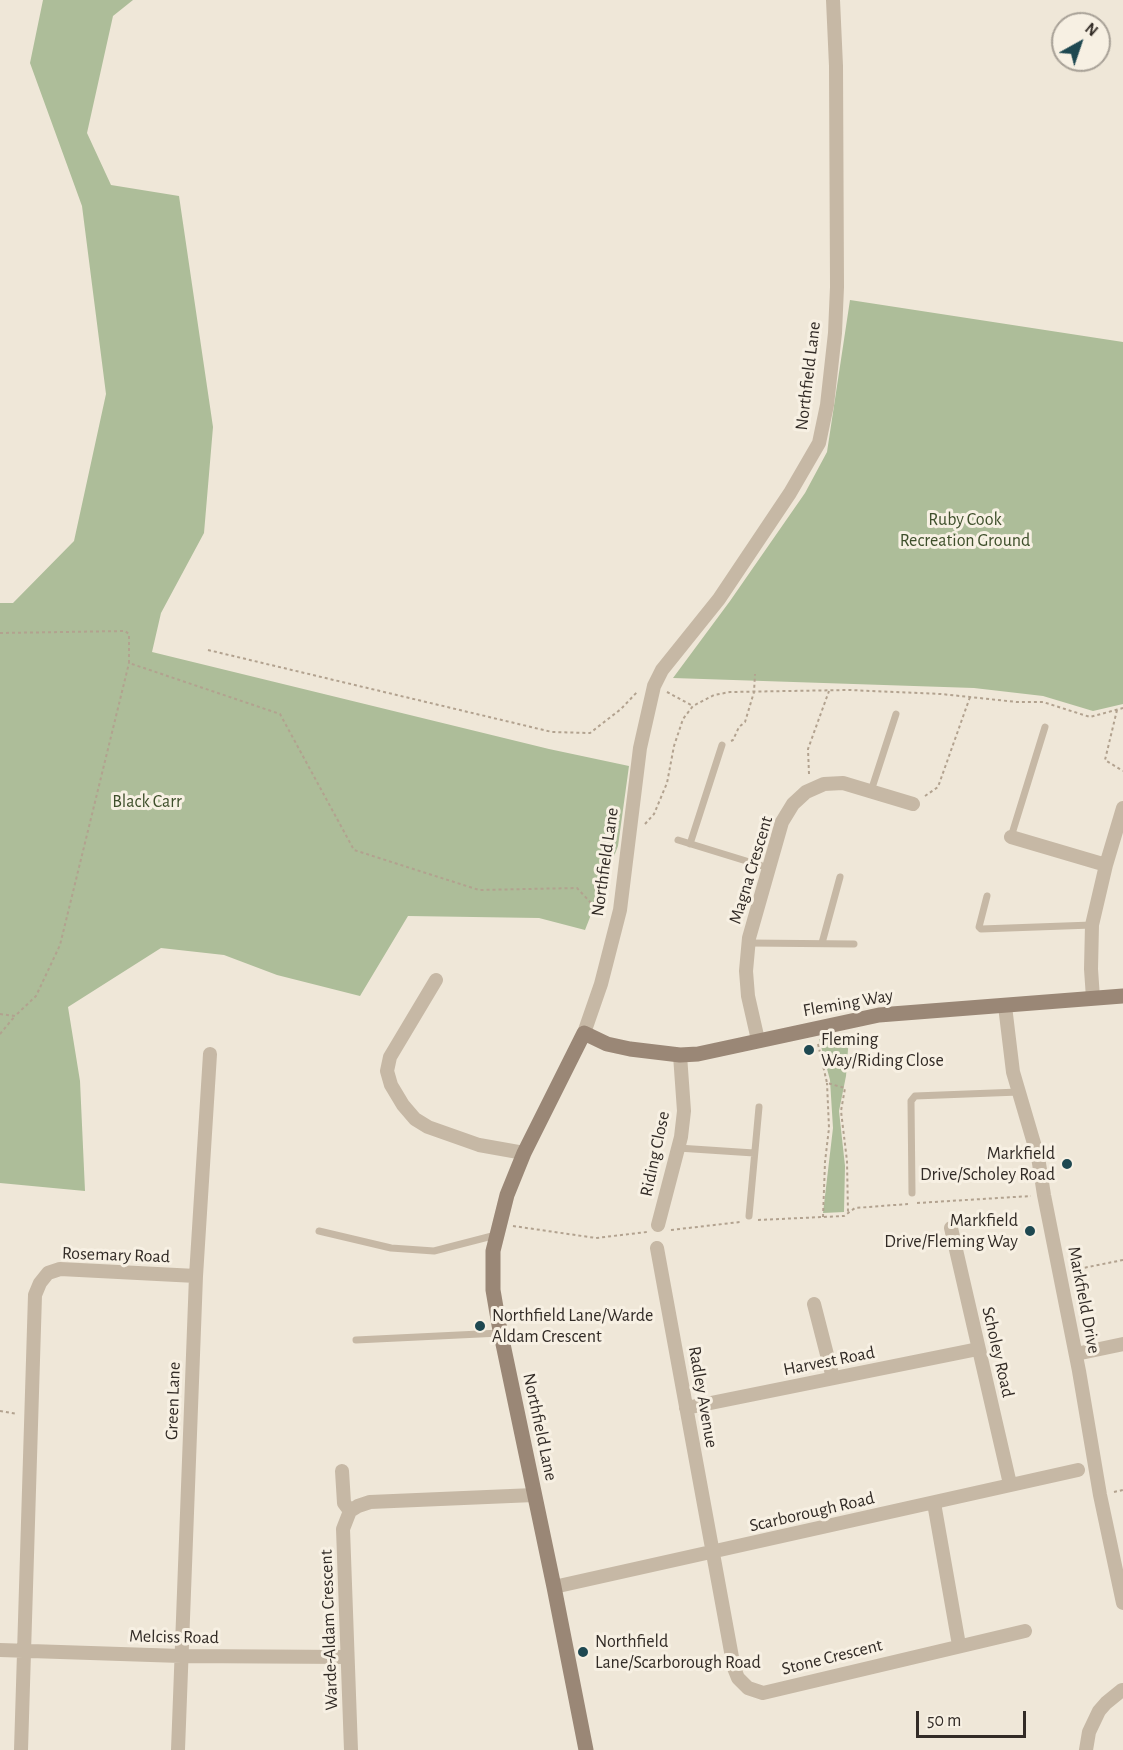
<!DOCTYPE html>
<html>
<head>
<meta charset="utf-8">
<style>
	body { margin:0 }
	#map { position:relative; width:1123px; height:1750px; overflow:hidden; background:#efe7d8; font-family:"Alegreya Sans",sans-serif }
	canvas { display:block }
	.north { position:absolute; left:1051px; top:12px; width:60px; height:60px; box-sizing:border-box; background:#f7f0e3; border:2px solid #a8a197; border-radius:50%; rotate:40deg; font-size:16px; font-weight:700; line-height:24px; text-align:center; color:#322b26 }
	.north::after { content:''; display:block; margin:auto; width:21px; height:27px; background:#1e4851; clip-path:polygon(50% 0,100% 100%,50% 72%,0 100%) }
	.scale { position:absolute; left:916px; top:1711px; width:110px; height:27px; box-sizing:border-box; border:3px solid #322b26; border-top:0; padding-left:8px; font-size:18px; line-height:21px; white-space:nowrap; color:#322b26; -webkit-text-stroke:4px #f7f0e3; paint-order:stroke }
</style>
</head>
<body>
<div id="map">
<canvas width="1123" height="1750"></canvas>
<div class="north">N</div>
<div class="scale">50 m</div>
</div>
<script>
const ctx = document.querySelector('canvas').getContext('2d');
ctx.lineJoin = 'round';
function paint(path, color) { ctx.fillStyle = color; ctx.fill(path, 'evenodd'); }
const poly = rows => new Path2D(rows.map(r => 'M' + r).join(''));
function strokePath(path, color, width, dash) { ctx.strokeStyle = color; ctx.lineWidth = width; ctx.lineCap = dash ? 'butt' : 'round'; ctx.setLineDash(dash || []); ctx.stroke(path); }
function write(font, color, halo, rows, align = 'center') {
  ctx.font = font + ' "Alegreya Sans",sans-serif'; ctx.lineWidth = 6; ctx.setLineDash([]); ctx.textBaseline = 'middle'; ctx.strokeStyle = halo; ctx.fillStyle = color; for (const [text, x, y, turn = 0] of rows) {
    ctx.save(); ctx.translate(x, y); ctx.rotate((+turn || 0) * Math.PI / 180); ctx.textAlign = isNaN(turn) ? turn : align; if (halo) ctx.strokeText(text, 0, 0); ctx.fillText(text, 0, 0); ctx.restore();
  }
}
paint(poly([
	[43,0,133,0,113,16,87,133,111,185,179,196,213,427,204,533,161,613,152,652,549,749,629,766,618,846,585,930,539,918,408,916,360,996,277,975,224,955,161,948,68,1007,80,1081,85,1191,0,1183,0,603,13,603,74,541,106,394,82,206,30,63],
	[850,300,1123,342,1123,704,1093,711,1043,696,974,688,673,678,730,601,805,493,827,452],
	[849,1036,846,1076,839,1111,845,1166,844,1212,823,1213,833,1128,830,1080,819,1039]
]), '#adbd99');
strokePath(poly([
	[0,633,125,631,129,634,129,663,280,714,354,850,479,890,577,888,592,904,605,907],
	[208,650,552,732,590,733,621,709,638,691],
	[667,692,693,706],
	[1117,710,1105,760,1123,771],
	[731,741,733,740,739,727,745,722,754,692,755,674],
	[809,774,808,749,829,691],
	[925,796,938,787,970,697],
	[645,824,654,814,667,783,674,746,683,719,693,706,714,695,730,692,849,690,941,694,1017,702,1043,702,1090,717,1123,708],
	[0,1014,15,1016,36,996,60,945,129,663],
	[0,1034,15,1016],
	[818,1044,827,1083,845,1088,841,1111,847,1161,848,1212],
	[917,1203,1031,1196],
	[823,1217,825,1162,829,1128,827,1083],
	[758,1220,844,1216,855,1208,908,1204],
	[513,1226,596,1238,647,1232],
	[671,1230,740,1222],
	[1073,1270,1123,1260],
	[0,1411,17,1414],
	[1114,1492,1123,1490]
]), '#b2a28f', 2, [3, 3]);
strokePath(poly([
	[871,791,896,714],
	[1011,837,1045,727],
	[678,840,769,868],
	[690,844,722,745],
	[987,896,979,927,981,929,1092,925],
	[749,943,854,944],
	[822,943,840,877],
	[678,1148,754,1153],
	[912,1193,911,1101,915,1096,1019,1092],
	[749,1216,759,1107],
	[319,1231,391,1248,434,1251,496,1235],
	[356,1340,500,1333]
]), '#c6b8a5', 7);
strokePath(poly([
	[1011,837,1106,865],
	[436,980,390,1057,387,1071,391,1085,403,1105,415,1119,428,1127,479,1145,524,1153],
	[1093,998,1091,969,1092,925,1106,865,1123,808],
	[1005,1006,1013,1072,1038,1157,1044,1195,1079,1371,1100,1495,1123,1603],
	[584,1033,601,984,620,910,640,748,654,686,662,670,719,599,790,493,819,443,827,405,835,333,837,287,836,66,833,0],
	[758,1040,748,996,746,971,749,938,782,822,793,804,806,792,824,784,843,783,913,804],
	[658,1225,681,1137,684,1111,680,1055],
	[951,1228,1010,1484],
	[657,1248,734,1668,738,1678,748,1688,763,1693,1025,1631],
	[814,1304,833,1378],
	[1076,1354,1123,1344],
	[686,1408,978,1349],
	[342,1471,344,1503,350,1511],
	[934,1503,959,1645],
	[554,1587,1078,1470],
	[0,1650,181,1656,347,1657],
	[21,1750,35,1295,40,1283,48,1273,60,1269,196,1276],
	[178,1750,196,1276,210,1054],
	[351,1750,343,1529,350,1511,358,1506,370,1502,534,1495],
	[1086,1750,1089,1732,1099,1711,1106,1703,1122,1690]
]), '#c6b8a5', 14);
strokePath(poly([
	[586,1750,554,1587,499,1325,493,1290,493,1251,507,1195,524,1153,584,1033,607,1044,630,1049,680,1055,698,1054,879,1015,1123,996]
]), '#9a8776', 15);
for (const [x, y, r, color] of [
	[809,1050,6,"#1e4851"],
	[1067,1164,6,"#1e4851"],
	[1030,1231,6,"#1e4851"],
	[480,1326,6,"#1e4851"],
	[583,1652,6,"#1e4851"]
]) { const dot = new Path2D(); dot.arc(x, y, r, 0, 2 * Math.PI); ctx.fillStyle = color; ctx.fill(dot); strokePath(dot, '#f7f0e3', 2); }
write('18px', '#322b26', '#f7f0e3', [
	["Northfield Lane",808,376,-83],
	["Northfield Lane",605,862,-82],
	["Magna Crescent",751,870,-73],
	["Fleming Way",848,1003,-10],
	["Riding Close",655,1154,-78],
	["Rosemary Road",116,1255,2],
	["Markfield Drive",1084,1300,79],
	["Scholey Road",998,1352,77],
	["Harvest Road",829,1361,-11],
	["Radley Avenue",703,1397,80],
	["Green Lane",173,1401,-88],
	["Northfield Lane",540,1427,78],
	["Scarborough Road",812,1512,-13],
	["Warde-Aldam Crescent",329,1630,-92],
	["Melciss Road",174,1637,1],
	["Stone Crescent",832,1657,-14]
]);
write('18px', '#3e4f2b', '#f7f0e3', [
	["Ruby Cook",965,520],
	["Recreation Ground",965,541],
	["Black Carr",147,802]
]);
write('18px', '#322b26', '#f7f0e3', [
	["Fleming",821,1040],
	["Way/Riding Close",821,1061],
	["Markfield",1055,1154,"right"],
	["Drive/Scholey Road",1055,1175,"right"],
	["Markfield",1018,1221,"right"],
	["Drive/Fleming Way",1018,1242,"right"],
	["Northfield Lane/Warde",492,1316],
	["Aldam Crescent",492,1337],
	["Northfield",595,1642],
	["Lane/Scarborough Road",595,1663]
], 'left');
</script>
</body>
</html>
